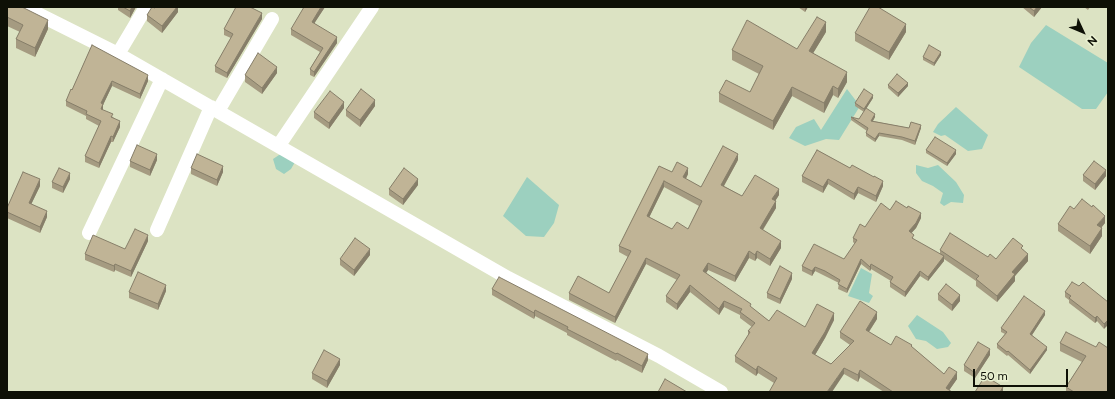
<!DOCTYPE html>
<html>
<head>
<meta charset="utf-8">
<style>
	body { margin:0 }
	#map { position:relative; width:1115px; height:399px; overflow:hidden; background:#dce3c3; font-family:Figtree,sans-serif }
	canvas { display:block }
	.frame { position:absolute; inset:0; border:8px solid #0e1006; pointer-events:none }
	.north { position:absolute; left:1063px; top:12px; width:40px; height:40px; -webkit-text-stroke:3px #e9f0d0; paint-order:stroke; rotate:134deg; font-size:11px; font-weight:700; line-height:16px; text-align:center; color:#0e1006 }
	.north::after { content:''; display:block; margin:auto; width:14px; height:18px; background:#0e1006; clip-path:polygon(50% 0,100% 100%,50% 72%,0 100%) }
	.scale { position:absolute; left:973px; top:369px; width:95px; height:18px; box-sizing:border-box; border:2px solid #0e1006; border-top:0; padding-left:5px; font-size:12px; line-height:14px; white-space:nowrap; color:#0e1006; -webkit-text-stroke:3px #e9f0d0; paint-order:stroke }
</style>
</head>
<body>
<div id="map">
<canvas width="1115" height="399"></canvas>
<div class="frame"></div>
<div class="north">N</div>
<div class="scale">50 m</div>
</div>
<script>
const ctx = document.querySelector('canvas').getContext('2d');
ctx.lineJoin = 'round';
function paint(path, color) { ctx.fillStyle = color; ctx.fill(path, 'evenodd'); }
const poly = rows => new Path2D(rows.map(r => 'M' + r).join(''));
function strokePath(path, color, width, dash) { ctx.strokeStyle = color; ctx.lineWidth = width; ctx.lineCap = dash ? 'butt' : 'round'; ctx.setLineDash(dash || []); ctx.stroke(path); }
paint(poly([
	[1046,25,1108,63,1108,92,1096,109,1082,109,1019,67,1031,43],
	[847,89,860,106,839,140,826,139,805,146,789,138,796,127,814,119,821,130],
	[956,107,988,135,982,149,968,151,945,135,941,136,933,132,938,124],
	[282,153,295,162,291,169,284,174,276,169,273,159],
	[916,165,928,168,938,165,956,182,964,195,963,203,951,202,944,206,940,203,943,193,933,186,922,181,916,173],
	[527,177,559,205,554,223,544,237,526,236,503,216],
	[861,268,872,274,869,293,873,296,869,303,848,296],
	[917,315,943,332,951,343,948,347,937,349,926,341,916,339,908,326]
]), '#9cd0bf');
strokePath(poly([
	[24,7,118,54],
	[146,7,118,54,508,278,659,356,721,392],
	[218,111,272,19],
	[279,145,372,7],
	[157,230,211,107],
	[89,233,162,79]
]), '#fff', 14);
paint(poly([
	[118,7,136,7,130,18,118,10],
	[178,7,178,12,162,33,147,21,147,15,155,8],
	[325,7,314,23,337,43,314,77,310,75,310,69,320,52,291,35,291,29],
	[798,7,808,7,805,12],
	[1022,7,1042,7,1034,17],
	[1084,7,1090,7,1088,10],
	[7,8,48,29,35,57,16,48,16,39,20,32,7,26],
	[262,19,227,78,215,72,215,66,231,38,224,35,224,29],
	[826,32,813,53,847,82,838,98,833,95,824,113,792,96,773,130,719,102,719,93,750,92,759,74,732,60,732,50,797,49],
	[906,32,889,60,855,41,855,33],
	[92,45,148,81,140,99,112,86,103,105,103,110,113,117,120,127,113,142,111,142,99,168,85,162,85,156,99,126,86,119,86,116,66,106,66,101,72,90],
	[941,55,934,66,923,60,923,57],
	[277,73,262,94,245,82,245,75],
	[888,85,908,86,898,97,888,88],
	[873,98,866,109,875,117,873,121,909,128,921,128,915,145,902,140,879,136,875,142,866,136,866,133,867,131,851,120,851,117,859,119,864,112,855,106,855,103],
	[375,106,360,127,346,116,346,110],
	[344,108,329,129,314,118,314,112],
	[817,150,883,186,876,202,858,193,854,200,828,184,823,193,802,182,802,176],
	[926,150,956,154,947,166,926,153],
	[157,160,150,176,130,167,130,161],
	[738,160,724,186,742,196,779,195,775,201,776,208,763,230,781,248,770,266,757,258,755,261,749,258,735,282,708,270,706,273,769,321,805,327,834,320,825,338,815,355,831,364,850,345,840,338,840,332,877,319,869,332,891,345,912,347,944,374,957,379,949,390,952,392,884,392,860,377,858,382,844,374,774,383,758,373,756,376,735,362,735,356,748,336,748,331,752,327,740,318,740,315,724,307,719,315,690,292,677,310,666,302,666,296,677,280,646,264,615,323,569,300,569,293,609,293,628,257,619,252,619,246,659,166,672,172,688,174,686,179,701,187],
	[664,187,699,206,688,229,672,229,649,217],
	[191,168,223,172,217,186,191,174],
	[1083,175,1106,176,1095,190,1083,181],
	[70,179,63,193,52,188,52,182],
	[418,185,403,205,389,195,389,189],
	[40,186,31,204,47,217,40,233,7,218,7,208],
	[1074,209,1105,223,1102,227,1102,236,1090,254,1058,231,1058,224],
	[890,210,921,218,916,228,911,233,914,240,940,254,940,250,988,257,996,259,1023,249,1028,261,1015,276,1015,281,997,302,976,286,976,281,944,259,944,261,928,281,920,276,905,297,890,287,890,282,891,281,871,269,870,271,861,264,847,293,838,289,839,283,815,271,812,276,802,271,802,266,844,259,855,244,853,242,853,238,865,227],
	[148,241,131,277,115,270,114,272,85,260,85,254,125,249],
	[370,255,354,276,340,265,340,259],
	[792,279,780,304,767,298,767,293],
	[1079,286,1108,302,1104,329,1097,321,1095,323,1069,303,1069,300,1065,297,1065,292],
	[492,289,648,360,642,373,617,360,616,361,567,335,567,333,535,316,534,319,492,295],
	[166,291,158,310,129,298,129,292],
	[938,294,960,301,952,311,938,300],
	[1045,315,1032,335,1047,350,1030,374,1008,355,1007,356,997,348,997,344,1005,334,1001,332,1001,328],
	[1060,343,1096,347,1108,392,1066,392,1066,387,1082,362,1060,351],
	[990,355,975,378,964,371,964,365],
	[340,365,327,388,312,379,312,373]
]), '#a59b81');
paint(poly([
	[132,7,136,7,130,18,130,11],
	[177,7,178,7,178,12,162,33,162,26],
	[321,7,325,7,312,27,312,22],
	[806,7,808,7,805,12,805,9],
	[1037,7,1042,7,1034,17,1034,11],
	[262,13,262,19,227,78,227,73],
	[48,20,48,29,35,57,35,48],
	[826,22,826,32,809,60,809,51],
	[906,24,906,32,889,60,889,52],
	[337,37,337,43,314,77,314,72],
	[941,52,941,55,934,66,934,63],
	[277,67,277,73,262,94,262,88],
	[847,72,847,82,838,98,838,89],
	[148,75,148,81,140,99,140,94],
	[112,81,112,86,103,105,103,110,101,114,101,103],
	[908,83,908,86,898,97,898,93],
	[833,86,833,95,824,113,824,103],
	[792,87,792,96,773,130,773,121],
	[873,95,873,98,864,112,864,109],
	[375,100,375,106,360,127,360,120],
	[344,102,344,108,329,129,329,123],
	[875,114,875,117,871,124,871,121],
	[120,121,120,127,113,142,113,137],
	[921,125,921,128,915,145,915,141],
	[879,133,879,136,875,142,875,139],
	[111,136,111,142,99,168,99,163],
	[956,150,956,154,947,166,947,163],
	[157,154,157,160,150,176,150,170],
	[738,154,738,160,721,191,721,185],
	[223,166,223,172,217,186,217,180],
	[688,168,688,174,683,184,683,177],
	[1106,170,1106,176,1095,190,1095,184],
	[70,173,70,179,63,193,63,187],
	[40,179,40,186,29,209,29,203],
	[418,179,418,185,403,205,403,199],
	[828,179,828,184,823,193,823,187],
	[664,181,664,187,647,222,647,216],
	[883,181,883,186,876,202,876,196],
	[858,187,858,193,854,200,854,194],
	[779,189,779,195,772,206,772,199],
	[776,201,776,208,760,234,760,228],
	[47,211,47,217,40,233,40,227],
	[921,213,921,218,916,228,909,236,909,231],
	[1105,216,1105,223,1097,232,1097,225],
	[1102,228,1102,236,1090,254,1090,246],
	[148,235,148,241,131,277,131,271],
	[781,241,781,248,770,266,770,259],
	[370,249,370,255,354,276,354,270],
	[749,251,749,258,735,282,735,276],
	[757,251,757,258,755,261,755,255],
	[1028,254,1028,261,1015,276,1015,281,997,302,997,296,1012,272],
	[944,256,944,261,928,281,928,277],
	[646,258,646,264,615,323,615,317],
	[861,259,861,264,847,293,847,289],
	[708,263,708,270,703,278,703,271],
	[115,264,115,270,114,272,114,266],
	[871,264,871,269,870,271,870,267],
	[815,267,815,271,812,276,812,271],
	[920,271,920,276,905,297,905,292],
	[792,273,792,279,780,304,780,299],
	[166,285,166,291,158,310,158,304],
	[690,285,690,292,677,310,677,304],
	[960,295,960,301,952,311,952,305],
	[724,301,724,307,719,315,719,309],
	[535,310,535,316,534,319,534,313],
	[1045,311,1045,315,1030,338,1030,334],
	[877,312,877,319,866,336,866,330],
	[834,313,834,320,825,338,812,360,812,353],
	[1097,316,1097,321,1095,323,1095,318],
	[1108,320,1108,325,1104,329,1104,324],
	[1047,347,1047,350,1030,374,1030,370],
	[990,349,990,355,975,378,975,373],
	[648,354,648,360,642,373,642,366],
	[340,359,340,365,327,388,327,381],
	[758,366,758,373,756,376,756,370],
	[844,368,844,374,832,392,827,392],
	[860,370,860,377,858,382,858,375],
	[957,372,957,379,948,392,946,388],
	[1003,387,1003,392,1000,392]
]), '#867e69');
const building = poly([
	[8,7,22,7,48,20,35,48,16,39,23,25,7,17,7,8,8,7],
	[123,7,132,7,130,11,123,7],
	[152,7,155,8,155,7,177,7,162,26,147,15,152,7],
	[236,7,250,7,262,13,227,73,215,66,233,34,224,29,236,7],
	[304,7,321,7,312,22,337,37,314,72,310,69,323,48,291,29,304,7],
	[870,7,878,7,906,24,889,52,855,33,870,7],
	[1029,7,1037,7,1034,11,1029,7],
	[817,17,826,22,809,51,847,72,838,89,833,86,824,103,792,87,773,121,719,93,726,80,750,92,763,66,732,50,747,20,797,49,817,17],
	[92,45,148,75,140,94,112,81,101,103,103,104,101,109,113,114,111,117,120,121,113,137,111,136,99,163,85,156,101,121,86,114,87,111,66,101,71,89,72,90,92,45],
	[929,45,941,52,934,63,923,57,929,45],
	[258,53,277,67,262,88,245,75,258,53],
	[897,74,908,83,898,93,888,85,897,74],
	[361,89,375,100,360,120,346,110,361,89],
	[864,89,873,95,864,109,855,103,864,89],
	[330,91,344,102,329,123,314,112,330,91],
	[866,108,875,114,871,121,909,128,911,122,921,125,915,141,902,137,879,133,875,139,866,133,868,128,851,117,859,119,866,108],
	[935,137,956,150,947,163,926,150,935,137],
	[137,145,157,154,150,170,130,161,137,145],
	[723,146,738,154,721,185,742,196,755,175,779,189,772,199,776,201,760,228,781,241,770,259,757,251,755,255,749,251,735,276,708,263,703,271,751,304,750,306,769,321,777,310,805,327,817,304,834,313,825,332,812,353,831,364,854,341,840,332,860,301,877,312,866,330,891,345,896,336,912,345,911,346,944,374,949,367,957,372,946,388,952,392,893,392,860,370,858,375,844,368,827,392,769,392,777,378,758,366,756,370,735,356,750,332,748,331,755,323,740,312,742,309,724,301,719,309,690,285,677,304,666,296,680,275,646,258,615,317,569,293,578,276,609,293,631,251,619,246,659,166,672,172,677,162,688,168,683,177,701,187,723,146],
	[664,181,702,201,688,229,677,222,672,229,647,216,664,181],
	[817,150,850,168,852,165,874,177,874,176,883,181,876,196,858,187,854,194,828,179,823,187,802,176,817,150],
	[197,154,223,166,217,180,191,168,197,154],
	[1094,161,1106,170,1095,184,1083,175,1094,161],
	[59,168,70,173,63,187,52,182,59,168],
	[404,168,418,179,403,199,389,189,404,168],
	[23,172,40,179,29,203,47,211,40,227,7,212,7,208,23,172],
	[1082,199,1092,207,1093,205,1105,216,1097,225,1102,228,1090,246,1058,224,1070,206,1074,209,1082,199],
	[896,201,907,208,908,206,921,213,916,223,909,231,914,235,912,238,944,256,928,277,920,271,905,292,890,282,893,277,871,264,870,267,861,259,847,289,838,284,840,280,825,271,815,267,812,271,802,266,814,244,844,259,857,240,853,238,860,224,865,227,881,203,890,210,896,201],
	[135,229,148,235,131,271,115,264,114,266,85,254,93,235,125,249,135,229],
	[950,233,988,257,990,254,996,259,1013,238,1023,246,1021,248,1028,254,1012,272,1015,274,997,296,976,279,979,276,940,250,950,233],
	[355,238,370,249,354,270,340,259,355,238],
	[780,266,792,273,780,299,767,293,780,266],
	[138,272,166,285,158,304,129,292,138,272],
	[499,277,648,354,642,366,617,353,616,354,567,329,568,327,535,310,534,313,492,289,499,277],
	[1072,282,1079,286,1083,282,1108,302,1108,320,1104,324,1097,316,1095,318,1069,298,1071,296,1065,292,1072,282],
	[946,284,960,295,952,305,938,294,946,284],
	[1024,296,1045,311,1030,334,1047,347,1030,370,1008,351,1007,352,997,344,1007,332,1001,328,1024,296],
	[1066,332,1096,347,1099,342,1108,348,1108,392,1074,392,1066,387,1086,356,1060,343,1066,332],
	[978,342,990,349,975,373,964,365,978,342],
	[324,350,340,359,327,381,312,373,324,350],
	[985,376,1003,387,1000,392,975,392,985,376],
	[665,379,687,392,658,392,665,379]
]);
paint(building, '#c0b496');
strokePath(building, '#867e69', 1);
</script>
</body>
</html>
